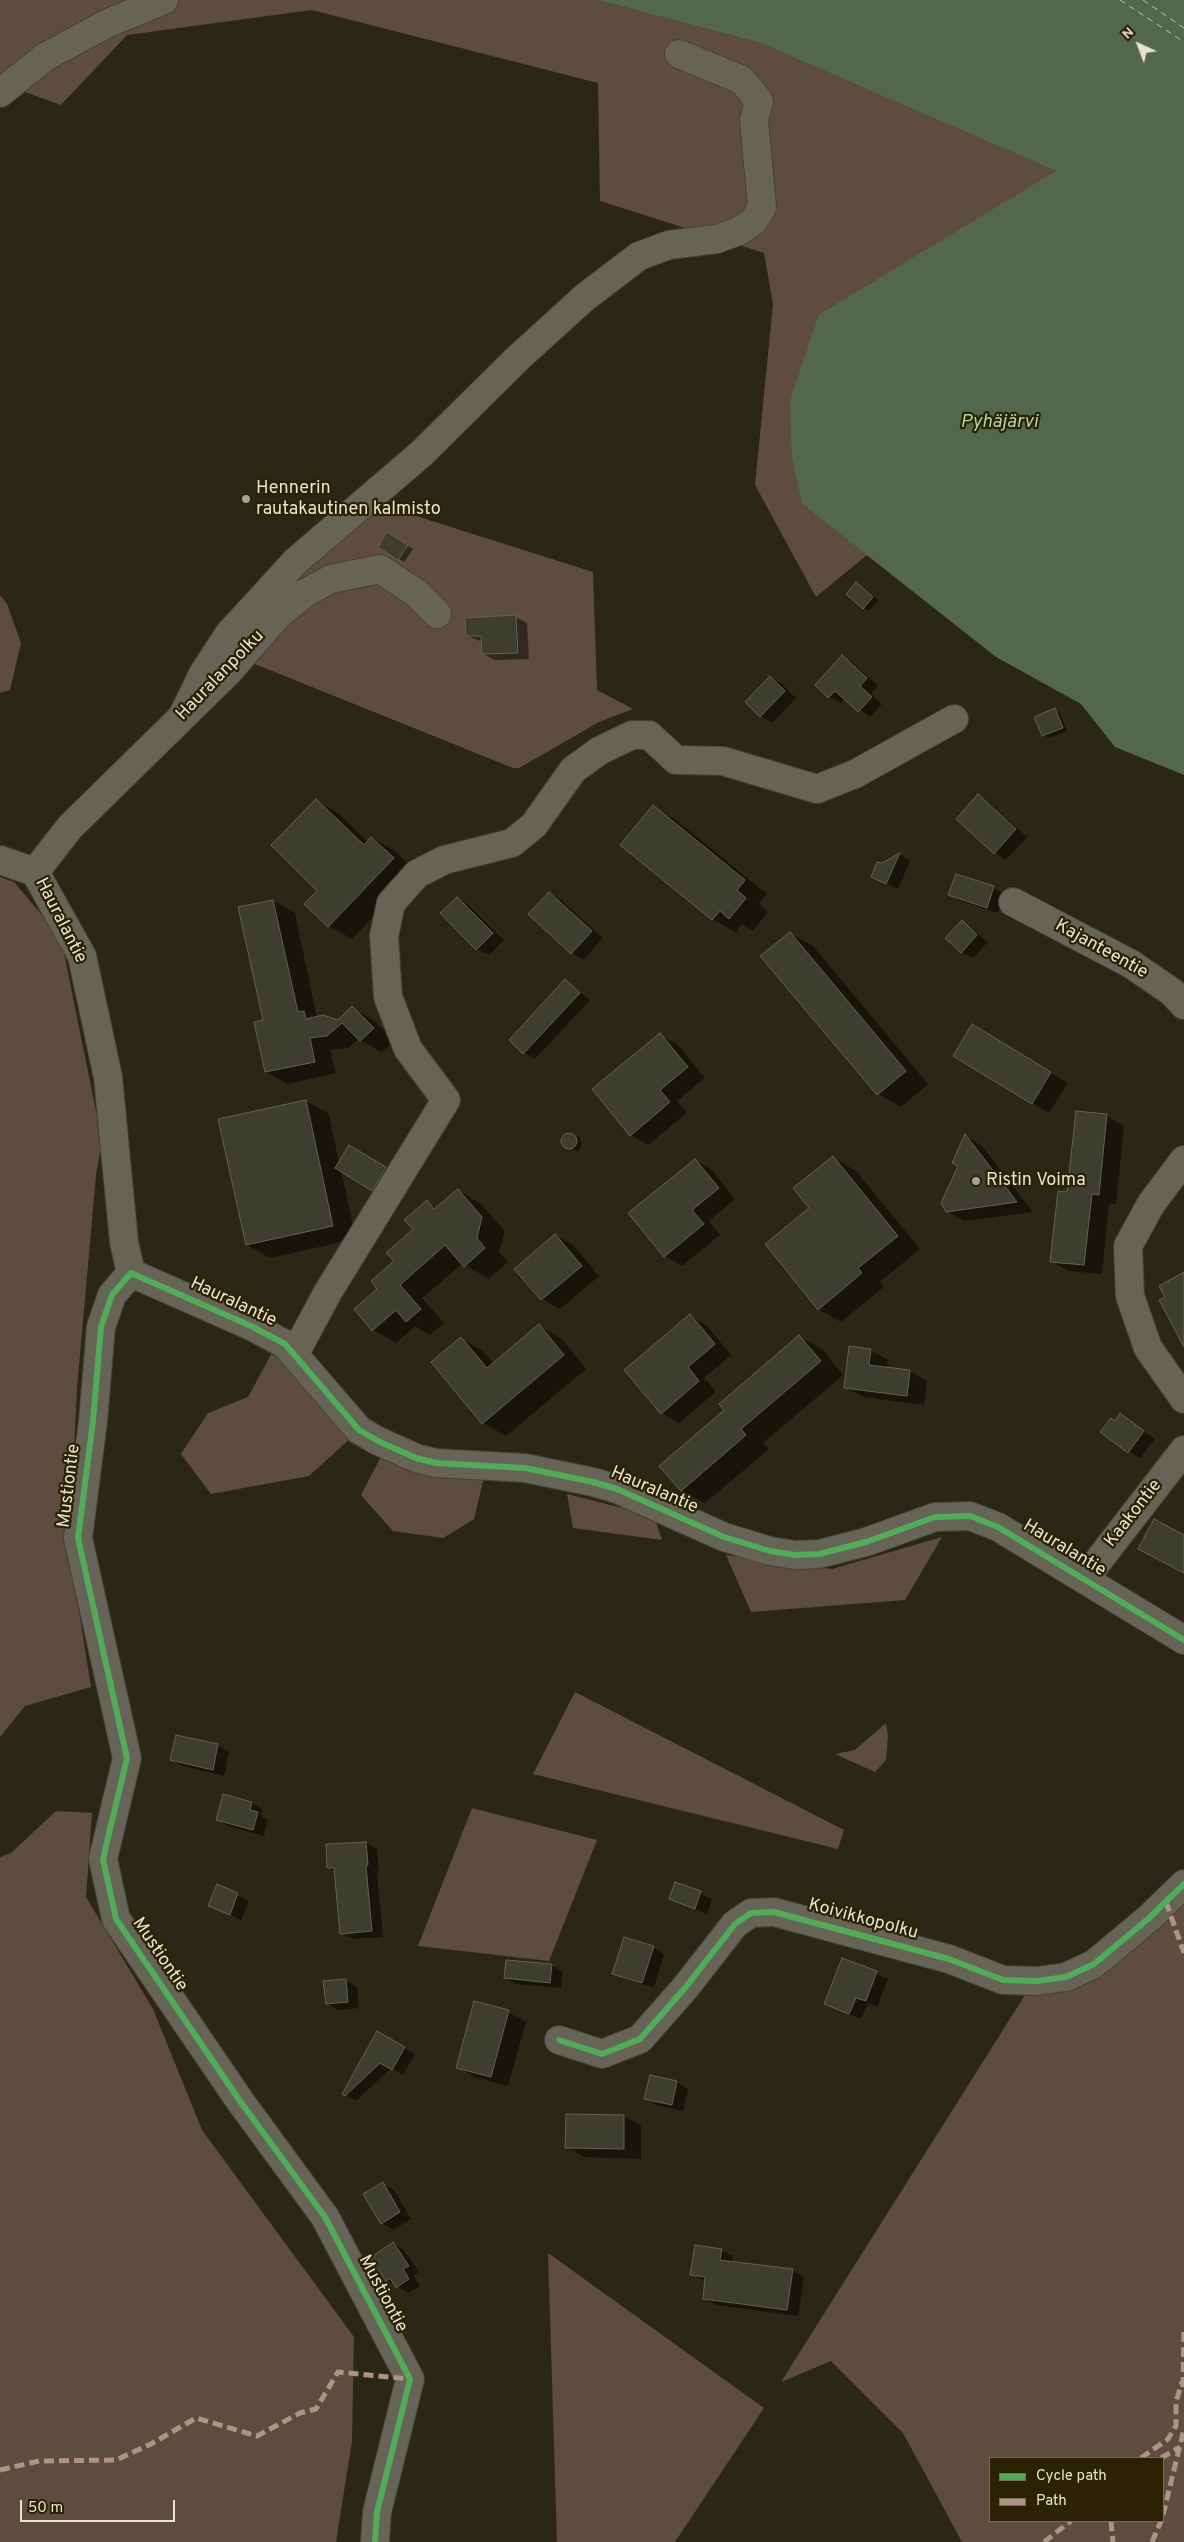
<!DOCTYPE html>
<html>
<head>
<meta charset="utf-8">
<style>
	body { margin:0 }
	#map { position:relative; width:1184px; height:2542px; overflow:hidden; background:#2b2716; font-family:Overpass,sans-serif }
	canvas { display:block }
	.legend { position:absolute; left:989px; top:2457px; width:175px; height:65px; box-sizing:border-box; background:#2a2203; border:1px solid #766f55; margin:0; padding:6px 9px; list-style:none; font-size:15px; color:#e7e2d1 }
	.legend li { display:flex; align-items:center; gap:10px; height:25px }
	.legend b { width:25px; border:1px solid #766f55 }
	.north { position:absolute; left:1114px; top:20px; width:50px; height:50px; -webkit-text-stroke:4px #2a2203; paint-order:stroke; rotate:317deg; font-size:14px; font-weight:700; line-height:20px; text-align:center; color:#e7e2d1 }
	.north::after { content:''; display:block; margin:auto; width:18px; height:22px; background:#e7e2d1; clip-path:polygon(50% 0,100% 100%,50% 72%,0 100%) }
	.scale { position:absolute; left:20px; top:2500px; width:155px; height:22px; box-sizing:border-box; border:2px solid #e7e2d1; border-top:0; padding-left:6px; font-size:15px; line-height:18px; white-space:nowrap; color:#e7e2d1; -webkit-text-stroke:4px #2a2203; paint-order:stroke }
</style>
</head>
<body>
<div id="map">
<canvas width="1184" height="2542"></canvas>
<ul class="legend">
<li><b style="height:6px;background:#51ab58"></b>Cycle path</li>
<li><b style="height:6px;background:#af9288"></b>Path</li>
</ul>
<div class="north">N</div>
<div class="scale">50 m</div>
</div>
<script>
const ctx = document.querySelector('canvas').getContext('2d');
ctx.lineJoin = 'round';
function paint(path, color) { ctx.fillStyle = color; ctx.fill(path, 'evenodd'); }
const poly = rows => new Path2D(rows.map(r => 'M' + r).join(''));
function strokePath(path, color, width, dash) { ctx.strokeStyle = color; ctx.lineWidth = width; ctx.lineCap = dash ? 'butt' : 'round'; ctx.setLineDash(dash || []); ctx.stroke(path); }
function write(font, color, halo, rows, align = 'center') {
  ctx.font = font + ' Overpass,sans-serif'; ctx.lineWidth = 4.5; ctx.setLineDash([]); ctx.textBaseline = 'middle'; ctx.strokeStyle = halo; ctx.fillStyle = color; for (const [text, x, y, turn = 0] of rows) {
    ctx.save(); ctx.translate(x, y); ctx.rotate((+turn || 0) * Math.PI / 180); ctx.textAlign = isNaN(turn) ? turn : align; if (halo) ctx.strokeText(text, 0, 0); ctx.fillText(text, 0, 0); ctx.restore();
  }
}
paint(poly([
	[0,0,597,0,760,43,1057,171,819,314,802,504,867,555,816,597,755,485,773,304,764,253,600,201,598,83,312,10,127,35,61,105,0,83],
	[356,497,593,572,597,690,633,709,599,722,519,768,513,768,245,660,279,561],
	[0,595,7,604,21,643,10,690,0,693],
	[0,877,14,882,61,938,102,1141,96,1175,77,1388,69,1548,91,1687,25,1706,0,1737],
	[273,1351,353,1436,309,1476,211,1494,181,1454,208,1413,248,1397],
	[384,1451,485,1473,474,1519,443,1538,393,1531,361,1495],
	[567,1494,654,1516,662,1540,573,1528],
	[942,1537,905,1600,751,1612,726,1555,832,1569],
	[575,1692,844,1830,838,1849,533,1774],
	[886,1723,888,1736,886,1760,875,1772,835,1754,855,1750],
	[472,1808,597,1840,549,1961,418,1946],
	[56,1811,92,1813,86,1897,153,2009,202,2130,354,2337,352,2441,336,2542,0,2542,0,1857,11,1853],
	[1184,1896,1184,2542,962,2542,903,2433,831,2361,781,2382,1025,1995,1027,1984,1044,1985],
	[990,2458,1163,2458,1163,2521,990,2521],
	[548,2253,764,2408,675,2542,557,2542]
]), '#5e4c40');
paint(poly([
	[597,0,1184,0,1184,775,1115,747,1081,704,996,657,802,504,792,456,790,401,819,314,1056,171,760,43]
]), '#53674c');
paint(poly([
	[388,533,413,549,404,562,379,547],
	[857,583,878,600,869,611,864,608],
	[516,617,527,623,529,659,495,660,483,654,483,642,467,636],
	[842,657,853,663,878,686,871,694,882,704,870,717,845,698,841,703,829,697],
	[770,677,782,684,796,698,772,723,761,716,746,702],
	[1055,710,1060,713,1067,731,1049,738,1043,735],
	[978,796,989,803,1027,837,1006,860,995,853],
	[316,800,339,814,368,842,372,838,395,851,416,872,352,939,329,926,319,890],
	[653,806,676,820,767,894,759,904,768,912,753,931,742,924,736,933,713,919],
	[900,854,910,861,898,889,872,877,882,865],
	[993,888,1005,894,998,913,961,901,950,895],
	[550,893,561,900,603,938,583,960,572,953,530,914],
	[457,898,468,905,504,940,489,955,477,949],
	[273,901,295,913,317,1018,339,1022,352,1008,373,1020,394,1040,382,1053,359,1039,348,1048,330,1050,336,1073,288,1084,266,1072,265,1021],
	[962,922,988,942,973,958,962,952],
	[790,933,813,946,928,1084,901,1107,878,1094],
	[565,981,590,1000,535,1059,524,1053],
	[660,1035,678,1045,705,1078,677,1101,687,1113,648,1145,631,1135],
	[990,1036,1068,1083,1049,1113,1032,1103],
	[306,1101,329,1114,339,1163,350,1147,397,1175,384,1196,341,1170,356,1239,270,1258,247,1245],
	[1077,1112,1107,1116,1124,1126,1116,1204,1109,1204,1102,1274,1069,1271,1051,1261,1068,1193],
	[567,1133,579,1137,582,1143,578,1152,563,1143,561,1139],
	[965,1136,982,1146,1033,1212,965,1221,947,1211],
	[833,1157,856,1171,920,1249,880,1282,884,1287,841,1322,818,1309,811,1208],
	[695,1160,712,1170,735,1199,709,1221,720,1235,682,1266,665,1256],
	[458,1190,481,1204,505,1231,499,1252,508,1262,488,1279,463,1263,422,1298,444,1323,430,1335,415,1326,396,1343,373,1330,379,1289,415,1230,427,1202,437,1208],
	[555,1235,573,1245,599,1276,560,1309,542,1299,516,1269],
	[690,1316,707,1326,731,1355,704,1378,716,1392,679,1423,662,1413],
	[539,1326,562,1339,586,1369,506,1436,483,1423,461,1338,484,1352,494,1364],
	[800,1337,823,1350,843,1375,763,1443,769,1449,705,1503,681,1490,726,1410],
	[871,1350,888,1360,887,1368,910,1371,927,1381,924,1405,863,1397,845,1387],
	[1120,1415,1155,1439,1140,1458,1129,1452,1115,1422],
	[177,1737,218,1746,229,1752,224,1776,183,1766,172,1760],
	[252,1803,263,1810,261,1816,268,1820,264,1836,228,1826,217,1820],
	[366,1843,377,1849,379,1871,377,1872,383,1937,353,1939,341,1933,336,1872,329,1868],
	[675,1883,712,1899,707,1914,670,1899],
	[217,1886,249,1901,241,1920,210,1905],
	[653,1947,664,1954,654,1988,625,1979,614,1973],
	[843,1959,888,1979,877,2007,868,2003,861,2019,826,2004],
	[551,1965,563,1972,561,1988,516,1984,505,1978],
	[345,1980,357,1987,359,2008,338,2010,327,2003],
	[508,2012,526,2022,508,2086,475,2077,457,2067],
	[378,2033,415,2054,403,2075,391,2068,356,2101,346,2095],
	[676,2082,688,2089,683,2111,657,2105,646,2099],
	[567,2115,624,2116,641,2126,641,2159,584,2157,567,2147],
	[383,2184,394,2190,411,2219,393,2230,382,2223],
	[393,2244,404,2250,419,2272,414,2276,420,2286,408,2293,387,2280],
	[721,2250,733,2256,732,2262,792,2270,804,2277,798,2316,716,2305,705,2298,706,2281,692,2274]
]), '#0007');
strokePath(poly([
	[1120,0,1184,42],
	[1143,0,1184,28]
]), '#add4a2', 1, [6, 5]);
const building = poly([
	[387,532,408,545,398,560,378,547,387,532],
	[856,582,873,597,863,609,846,594,856,582],
	[516,615,518,653,482,654,481,636,466,636,465,618,516,615],
	[842,655,867,678,860,686,872,697,858,712,835,691,828,698,815,685,842,655],
	[770,676,785,691,760,717,745,702,770,676],
	[1055,708,1063,728,1042,736,1034,717,1055,708],
	[978,794,1016,829,994,854,956,819,978,794],
	[316,799,364,845,371,837,394,858,328,927,304,904,317,891,271,845,316,799],
	[653,805,745,880,737,890,746,898,729,919,720,911,712,920,620,845,653,805],
	[900,853,886,884,871,877,877,862,882,863,900,853],
	[956,874,994,886,987,908,948,895,956,874],
	[549,892,592,931,571,954,528,914,549,892],
	[457,897,493,933,476,950,440,913,457,897],
	[273,900,298,1012,304,1011,306,1019,323,1015,338,1020,352,1006,374,1028,360,1041,342,1023,327,1036,310,1038,315,1062,265,1072,254,1022,263,1020,238,907,273,900],
	[962,920,977,935,961,953,945,938,962,920],
	[790,932,906,1071,877,1095,760,956,790,932],
	[565,979,580,993,523,1054,509,1040,565,979],
	[972,1024,1051,1072,1032,1104,953,1056,972,1024],
	[660,1033,688,1067,660,1090,670,1102,630,1136,592,1089,660,1033],
	[306,1100,333,1226,246,1245,218,1119,306,1100],
	[1076,1111,1107,1114,1099,1195,1092,1194,1084,1265,1050,1262,1058,1191,1067,1192,1076,1111],
	'561 1141a8 8 0 1 1 16 0a8 8 0 1 1-16 0Z',
	[965,1134,1017,1202,946,1212,941,1203,958,1166,952,1163,965,1134],
	[349,1145,386,1167,372,1191,335,1168,349,1145],
	[833,1156,898,1236,858,1268,862,1273,818,1310,765,1244,809,1208,793,1188,833,1156],
	[695,1159,719,1188,692,1210,704,1224,664,1257,628,1213,695,1159],
	[458,1189,482,1217,477,1238,485,1248,464,1267,445,1245,400,1285,421,1309,406,1322,396,1310,372,1331,354,1309,377,1289,371,1281,394,1261,386,1253,413,1229,404,1220,427,1200,434,1209,458,1189],
	[555,1234,582,1266,541,1300,514,1269,555,1234],
	[1184,1272,1184,1347,1159,1300,1165,1297,1159,1286,1184,1272],
	[690,1314,715,1344,688,1367,699,1381,661,1414,624,1370,690,1314],
	[539,1324,564,1355,482,1424,431,1362,461,1337,487,1368,539,1324],
	[799,1335,821,1361,741,1429,746,1435,681,1491,659,1466,724,1410,719,1404,799,1335],
	[849,1346,871,1349,869,1365,910,1370,907,1396,844,1388,849,1346],
	[1120,1413,1144,1431,1128,1453,1100,1432,1111,1418,1115,1421,1120,1413],
	[1154,1519,1184,1535,1184,1573,1138,1549,1154,1519],
	[176,1735,218,1744,213,1770,170,1760,176,1735],
	[223,1794,252,1802,250,1810,258,1812,253,1830,216,1820,223,1794],
	[366,1842,368,1865,366,1866,372,1931,340,1934,334,1868,327,1868,326,1844,366,1842],
	[675,1882,701,1891,695,1909,669,1899,675,1882],
	[217,1884,238,1893,230,1915,208,1906,217,1884],
	[624,1937,654,1946,642,1983,612,1974,624,1937],
	[842,1958,877,1971,866,2001,856,1998,849,2014,824,2004,842,1958],
	[506,1960,552,1964,550,1983,504,1978,506,1960],
	[346,1979,348,2002,326,2004,323,1981,346,1979],
	[474,2001,509,2010,491,2077,456,2068,474,2001],
	[377,2031,405,2047,392,2070,380,2063,345,2096,342,2094,377,2031],
	[650,2075,677,2081,672,2105,644,2099,650,2075],
	[566,2114,624,2115,624,2149,565,2148,566,2114],
	[383,2182,400,2212,381,2224,363,2194,383,2182],
	[393,2242,409,2266,403,2269,409,2279,396,2288,390,2278,386,2281,370,2258,393,2242],
	[695,2245,722,2249,720,2260,793,2269,787,2310,703,2299,705,2277,690,2275,695,2245]
]);
paint(building, '#3e3e30');
strokePath(building, '#626154', 1);
const minor = poly([
	[0,93,45,57,108,23,164,0],
	[182,717,203,674,229,634,296,561,422,453,517,359,584,298,639,256,669,245,717,239,739,231,754,221,762,207,754,120,759,101,742,80,679,54],
	[0,860,35,872,82,956,108,1077,124,1242,131,1273],
	[35,872,70,827,228,672,279,614,305,593,331,579,380,569,416,593,437,614],
	[1013,902,1131,964,1172,992,1184,1005],
	[1184,1160,1151,1204,1128,1246,1130,1296,1148,1348,1184,1399],
	[131,1273,112,1295,101,1327,93,1421,78,1538,127,1758,103,1859,116,1919,240,2101,325,2217,410,2379,377,2512,375,2542],
	[131,1273,251,1326,285,1344,359,1430,378,1441,416,1458,436,1463,525,1468,593,1482,617,1489,724,1537,770,1551,795,1555,819,1554,866,1542,935,1517,970,1516,998,1527,1184,1640],
	[294,1355,328,1292,446,1100,408,1049,388,997,384,936,391,903,417,874,444,860,512,843,534,825,573,770,599,751,632,735,649,735,676,760,723,761,817,789,855,774,954,719],
	[1085,1578,1184,1450],
	[559,2040,602,2054,640,2039,685,1988,735,1924,751,1913,774,1912,949,1959,1003,1980,1037,1981,1066,1977,1094,1964,1148,1919,1184,1884]
]);
strokePath(minor, '#464236', 30);
strokePath(minor, '#666357', 28);
strokePath(poly([
	[1166,1902,1184,1953],
	[1183,2387,1184,2328],
	[1141,2458,1168,2439,1176,2426,1176,2402,1182,2382],
	[1161,2458,1180,2447],
	[0,2470,39,2461,116,2460,151,2444,196,2418,257,2436,300,2413,316,2409,338,2372,410,2379],
	[1163,2515,1184,2429],
	[1111,2521,1113,2542],
	[1044,2542,1071,2521],
	[1152,2542,1161,2521]
]), '#af9288', 5, [10, 5]);
strokePath(poly([
	[559,2040,602,2054,640,2039,685,1988,735,1924,751,1913,774,1912,949,1959,1003,1980,1037,1981,1066,1977,1094,1964,1148,1919,1184,1884],
	[375,2542,377,2512,410,2379,325,2217,240,2101,116,1919,103,1859,127,1758,78,1538,93,1421,101,1327,112,1295,131,1273,251,1326,285,1344,359,1430,378,1441,416,1458,436,1463,525,1468,593,1482,617,1489,724,1537,770,1551,795,1555,819,1554,866,1542,935,1517,970,1516,998,1527,1184,1640]
]), '#51ab58', 6);
for (const [x, y, r, color] of [
	[246,499,5,"#a5a190"],
	[976,1181,5,"#a5a190"]
]) { const dot = new Path2D(); dot.arc(x, y, r, 0, 2 * Math.PI); ctx.fillStyle = color; ctx.fill(dot); strokePath(dot, '#2a2203', 2); }
write('18px', '#e7e2d1', '#2a2203', [
	["Hennerin",256,489],
	["rautakautinen kalmisto",256,510],
	["Ristin Voima",986,1181]
], 'left');
write('18px', '#e7e2d1', '#2a2203', [
	["Hauralanpolku",221,676,-46],
	["Hauralantie",60,921,63],
	["Kajanteentie",1101,950,29],
	["Hauralantie",233,1303,25],
	["Mustiontie",70,1486,-83],
	["Hauralantie",654,1491,23],
	["Kaakontie",1134,1514,-52],
	["Hauralantie",1064,1549,31],
	["Koivikkopolku",863,1920,15],
	["Mustiontie",159,1955,56],
	["Mustiontie",382,2294,62]
]);
write('italic 19px', '#add4a2', '#2a2203', [
	["Pyhäjärvi",999,423]
]);
</script>
</body>
</html>
